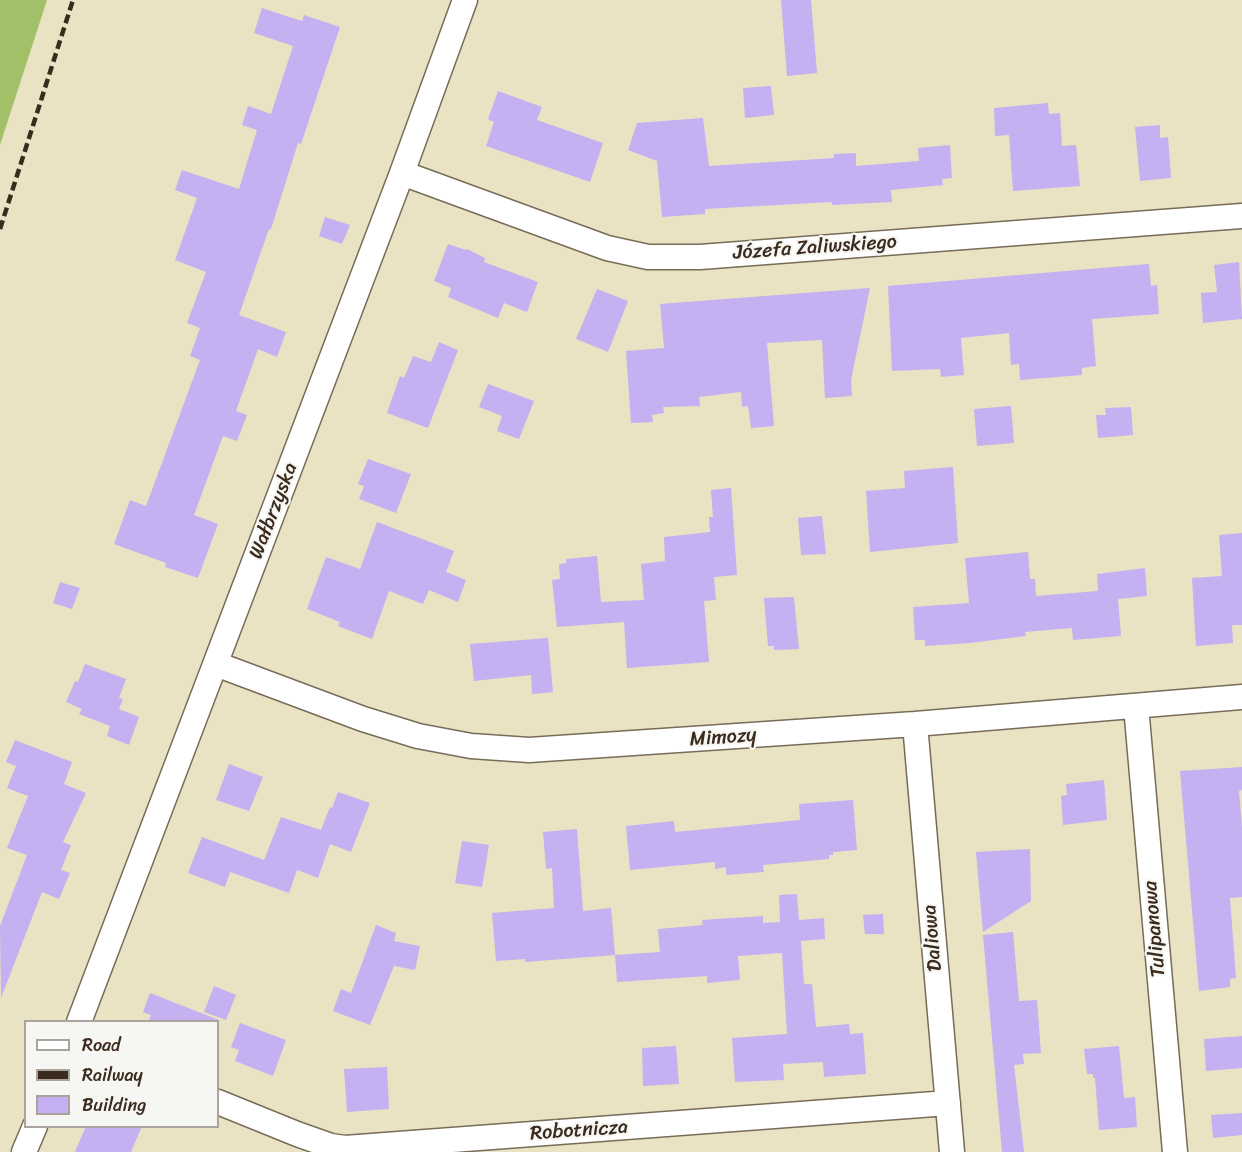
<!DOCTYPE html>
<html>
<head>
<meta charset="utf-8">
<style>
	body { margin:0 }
	#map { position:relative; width:1242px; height:1152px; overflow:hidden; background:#e9e3c3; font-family:Sriracha,sans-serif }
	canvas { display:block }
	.legend { position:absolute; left:24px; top:1020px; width:195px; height:108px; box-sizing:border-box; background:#f6f6f2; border:2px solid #aba49d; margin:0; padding:8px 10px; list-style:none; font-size:18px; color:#3b2a1e }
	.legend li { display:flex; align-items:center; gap:12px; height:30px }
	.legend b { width:30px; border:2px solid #aba49d }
</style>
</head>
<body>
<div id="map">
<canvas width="1242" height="1152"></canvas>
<ul class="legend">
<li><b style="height:8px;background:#fff"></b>Road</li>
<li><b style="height:8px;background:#3b2a1e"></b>Railway</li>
<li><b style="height:16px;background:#c5b0f1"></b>Building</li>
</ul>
</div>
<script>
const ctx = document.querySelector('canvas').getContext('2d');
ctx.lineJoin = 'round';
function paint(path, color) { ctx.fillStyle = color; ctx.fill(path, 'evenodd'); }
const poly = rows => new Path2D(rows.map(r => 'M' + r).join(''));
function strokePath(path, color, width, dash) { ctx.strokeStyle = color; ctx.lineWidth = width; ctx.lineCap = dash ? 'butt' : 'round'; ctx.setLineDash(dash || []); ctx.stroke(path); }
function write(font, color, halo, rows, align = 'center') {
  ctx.font = font + ' Sriracha,sans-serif'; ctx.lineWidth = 4.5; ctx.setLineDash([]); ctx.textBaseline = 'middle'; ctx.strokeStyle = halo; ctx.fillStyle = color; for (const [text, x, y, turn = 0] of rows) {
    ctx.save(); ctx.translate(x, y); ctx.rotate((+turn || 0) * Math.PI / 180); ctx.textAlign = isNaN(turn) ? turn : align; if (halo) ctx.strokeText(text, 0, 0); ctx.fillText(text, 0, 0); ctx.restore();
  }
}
paint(poly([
	[0,0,47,0,0,145]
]), '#a2c067');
paint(poly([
	[781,0,811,0,817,73,787,76],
	[262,8,302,21,304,15,340,27,301,144,298,143,271,229,269,229,239,315,286,332,277,357,258,349,236,411,247,415,237,441,223,436,194,515,218,524,198,578,165,567,166,563,114,544,130,500,146,506,200,360,190,356,200,328,187,323,206,272,175,260,197,198,175,190,182,170,239,189,257,130,242,125,248,106,271,114,293,46,254,33],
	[771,86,774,115,745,118,743,88],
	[498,91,542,107,537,120,603,143,590,182,486,146,494,122,488,119],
	[1048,103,1049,114,1060,113,1062,146,1076,145,1080,186,1013,191,1009,135,995,136,994,108],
	[703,118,709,166,834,158,834,154,856,153,856,166,919,161,918,148,950,145,952,178,942,179,943,185,891,190,892,202,832,205,832,202,705,209,705,214,662,217,657,161,628,150,637,123],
	[1160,125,1160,138,1168,137,1171,178,1140,181,1135,127],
	[325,217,350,225,342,244,319,236],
	[448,244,466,250,467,249,485,258,484,262,538,282,527,312,504,303,498,318,448,297,451,288,434,281],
	[1239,262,1242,319,1203,323,1201,293,1217,292,1214,265],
	[1149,264,1151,286,1157,285,1159,314,1092,319,1096,366,1082,368,1082,375,1020,380,1019,364,1011,365,1009,333,961,338,964,375,941,377,940,369,892,371,888,286],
	[870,288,851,380,852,396,825,398,822,340,767,343,774,426,751,428,748,406,742,407,741,392,699,397,700,406,663,407,664,413,652,415,653,422,631,423,626,351,664,348,660,304],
	[597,289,628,301,608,352,576,339],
	[439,342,458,350,428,428,387,413,400,376,404,378,413,356,431,362],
	[488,384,534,401,519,439,497,431,502,416,479,407],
	[1011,406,1014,443,977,446,974,409],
	[1131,407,1133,435,1098,438,1096,415,1106,415,1105,408],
	[368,459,411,474,396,513,359,499,364,486,358,484],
	[953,467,958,543,870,552,866,491,905,488,904,471],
	[731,488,737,575,714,577,716,600,704,601,709,662,627,668,624,622,557,627,552,580,560,579,559,564,566,563,566,559,597,556,601,602,644,600,641,564,665,561,664,537,710,532,709,517,713,517,711,490],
	[822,516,826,554,801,555,798,518],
	[377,522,454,551,446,572,466,580,458,602,429,590,423,604,389,591,372,639,338,626,340,622,307,609,326,557,360,569],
	[1242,533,1242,625,1232,625,1233,643,1196,646,1192,578,1222,576,1219,535],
	[1028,552,1030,579,1035,579,1036,596,1098,591,1097,574,1145,568,1147,596,1118,599,1121,636,1073,640,1072,628,1025,632,1026,636,970,643,925,646,925,640,915,640,913,607,969,603,965,558],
	[60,582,80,588,72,609,53,603],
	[794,597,799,649,774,650,774,646,768,646,764,598],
	[548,638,553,692,532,694,531,675,474,681,470,644],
	[85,664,126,679,119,698,123,699,119,709,139,717,129,745,107,736,110,726,79,714,82,709,66,702,75,681,78,682],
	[15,740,72,762,64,784,86,793,63,842,71,845,61,870,70,873,59,899,42,892,1,998,0,926,27,855,7,848,28,796,7,788,16,766,6,762],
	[229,764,263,777,249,811,216,800],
	[1242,767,1242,790,1239,791,1242,827,1242,897,1230,898,1236,978,1230,979,1230,987,1199,991,1180,771],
	[1104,780,1107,820,1063,825,1061,796,1067,795,1066,784],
	[338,792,370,803,351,852,330,844,318,878,297,870,289,893,230,872,225,887,188,873,202,837,264,860,281,817,321,830,330,807,332,808],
	[853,800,857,850,833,852,833,855,829,855,829,859,763,865,764,872,726,875,726,867,715,869,715,862,630,870,626,826,674,821,675,832,800,820,799,804],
	[577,829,583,911,611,908,615,955,660,952,658,929,703,925,702,920,763,916,763,923,780,922,779,895,797,894,799,920,824,918,825,939,801,941,804,984,812,984,816,1027,849,1024,850,1034,863,1033,866,1074,824,1077,823,1062,783,1064,784,1080,735,1082,732,1038,787,1034,782,953,738,956,740,980,707,983,707,976,617,982,615,955,525,962,525,959,496,961,492,913,554,908,552,868,546,869,543,832],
	[462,841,489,845,482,887,455,883],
	[1030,849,1031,901,983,932,976,852],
	[883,914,884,934,865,934,863,915],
	[376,925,396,933,394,941,420,946,415,970,394,966,370,1025,333,1011,341,989,351,993],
	[1013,932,1019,1001,1037,1000,1041,1053,1023,1054,1024,1064,1014,1065,1024,1152,1002,1152,983,935],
	[214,986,236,995,226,1020,204,1012],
	[150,993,219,1020,218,1022,148,1022,151,1015,143,1012],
	[240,1023,286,1040,273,1076,235,1061,239,1050,231,1047],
	[1242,1036,1242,1068,1206,1071,1204,1039],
	[676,1046,679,1084,643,1086,642,1048],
	[1119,1046,1124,1098,1135,1097,1137,1127,1099,1130,1095,1078,1093,1078,1093,1074,1087,1074,1084,1049],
	[387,1067,389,1109,347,1112,344,1069],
	[1242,1113,1242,1135,1213,1138,1211,1115],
	[86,1126,142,1126,131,1152,75,1152]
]), '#c5b0f1');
const minor = poly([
	[402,173,607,248,648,257,700,257,1242,216],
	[216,664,363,719,418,736,471,746,529,750,915,724,1242,697],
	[1136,706,1175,1152],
	[915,724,952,1152],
	[79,1022,402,173,465,0],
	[218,1102,297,1134,331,1146,345,1148,948,1103],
	[24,1152,35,1126]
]);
strokePath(minor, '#786b58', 27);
strokePath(minor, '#fff', 24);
strokePath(poly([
	[0,229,73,0]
]), '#3b2a1e', 4.5, [9, 4.5]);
write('20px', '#3b2a1e', '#f6f6f2', [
	["Józefa Zaliwskiego",815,248,-4],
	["Wałbrzyska",274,511,-69],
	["Mimozy",723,738,-4],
	["Tulipanowa",1155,929,-95],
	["Daliowa",933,938,-95],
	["Robotnicza",579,1131,-4]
]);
</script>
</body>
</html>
